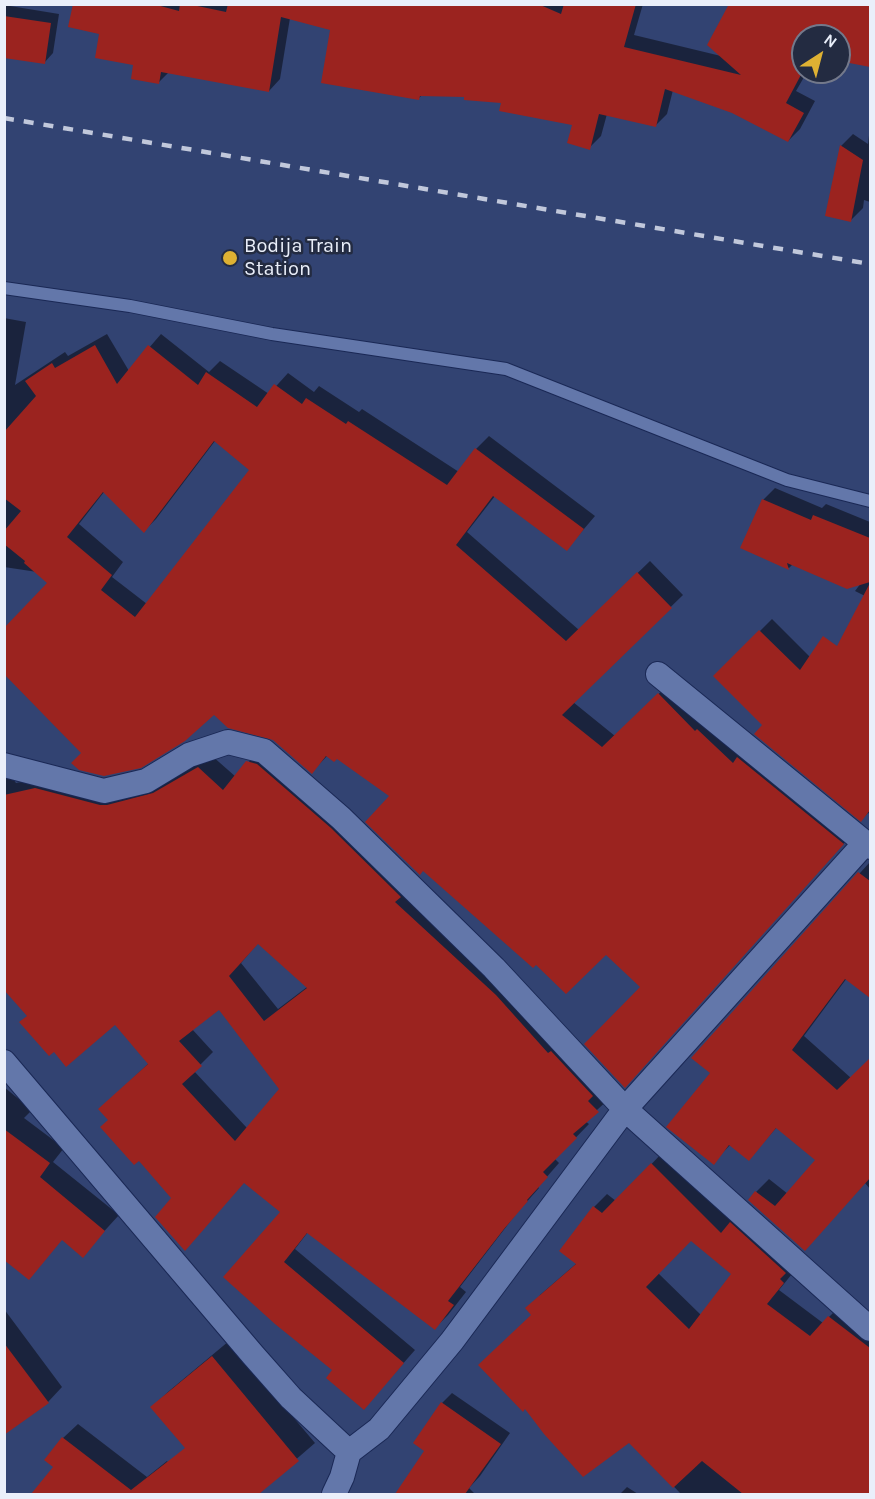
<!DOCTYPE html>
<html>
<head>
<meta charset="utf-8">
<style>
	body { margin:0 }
	#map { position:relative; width:875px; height:1499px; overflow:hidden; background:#324372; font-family:Karla,sans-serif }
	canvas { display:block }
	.frame { position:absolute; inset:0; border:6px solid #eaeffa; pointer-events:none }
	.north { position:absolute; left:791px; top:24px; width:60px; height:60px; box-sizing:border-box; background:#232b41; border:2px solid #73798b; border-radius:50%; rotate:36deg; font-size:16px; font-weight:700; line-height:24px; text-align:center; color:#eaeffa }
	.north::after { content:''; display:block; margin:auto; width:21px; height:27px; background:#deb133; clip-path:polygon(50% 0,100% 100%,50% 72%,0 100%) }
</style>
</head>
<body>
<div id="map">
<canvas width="875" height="1499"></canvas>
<div class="frame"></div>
<div class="north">N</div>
</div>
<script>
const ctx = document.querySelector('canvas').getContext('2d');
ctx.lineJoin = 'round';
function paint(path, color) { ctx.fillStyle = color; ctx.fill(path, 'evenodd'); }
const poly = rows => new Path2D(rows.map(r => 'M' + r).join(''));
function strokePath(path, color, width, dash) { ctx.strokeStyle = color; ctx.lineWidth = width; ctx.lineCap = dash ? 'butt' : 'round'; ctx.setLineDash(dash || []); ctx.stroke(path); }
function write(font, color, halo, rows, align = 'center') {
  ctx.font = font + ' Karla,sans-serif'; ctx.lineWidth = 5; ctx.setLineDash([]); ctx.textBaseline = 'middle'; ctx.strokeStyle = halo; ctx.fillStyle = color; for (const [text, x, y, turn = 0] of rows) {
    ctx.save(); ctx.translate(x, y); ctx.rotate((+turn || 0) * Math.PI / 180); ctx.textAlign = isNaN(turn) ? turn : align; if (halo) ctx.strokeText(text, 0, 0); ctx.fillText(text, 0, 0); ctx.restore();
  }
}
paint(poly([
	[75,4,643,4,634,35,721,56,731,4,870,4,870,66,839,60,839,36,803,36,803,72,807,72,796,91,815,101,800,129,788,141,733,112,673,90,667,114,655,126,607,114,601,136,589,148,574,124,502,102,466,96,422,95,419,98,332,29,290,18,280,79,269,91,169,72,158,83,101,33],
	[4,5,59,14,53,53,44,63,4,56],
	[870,127,870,202,864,200,863,208,851,220,841,146,853,134,868,144],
	[4,318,26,322,15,385,65,352,68,356,107,334,129,371,161,334,209,372,220,361,269,394,288,373,314,392,319,386,359,412,362,409,459,472,476,449,489,436,595,516,567,549,495,496,467,532,579,630,650,561,683,595,573,702,615,736,671,682,855,831,637,1073,642,987,606,953,338,757,328,755,312,772,274,739,214,713,82,754,57,575,4,567],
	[215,441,252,469,147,604,112,577,123,562,79,524,104,492,144,531,156,519],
	[775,488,822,508,826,504,870,522,870,645,848,629,865,596,855,591,861,583,793,564,789,568,742,548,763,500],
	[772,619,810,657,823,644,870,679,870,814,868,813,861,820,715,676],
	[260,749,610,1098,585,1121,589,1124,555,1159,559,1163,538,1187,539,1188,516,1214,460,1287,466,1292,448,1315,435,1328,308,1232,295,1249,415,1350,364,1408,335,1370,276,1323,282,1211,245,1182,173,1198,100,1109,149,1063,115,1023,28,1016,4,976,4,776,9,773,16,783,49,776,120,793,211,755,236,777],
	[259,942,307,987,278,1009,241,963],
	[220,1007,281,1089,247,1128,194,1071,213,1052,192,1029],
	[870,862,870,996,847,978,804,1036,851,1078,870,1059,870,1189,865,1183,805,1249,756,1192,769,1179,788,1194,817,1160,777,1127,749,1159,731,1144,713,1163,712,1073,693,1057],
	[4,1087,32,1110,24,1118,64,1148,53,1162,119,1215,88,1249,4,1179],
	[664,1151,796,1269,779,1290,823,1323,842,1304,870,1325,870,1494,681,1494,630,1441,532,1314,540,1295,577,1263,561,1250,594,1207,607,1194,616,1201],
	[691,1239,733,1273,701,1315,658,1273],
	[4,1309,62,1387,48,1402,4,1434],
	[229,1341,315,1443,256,1494,226,1494,152,1407,169,1391],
	[452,1393,510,1433,480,1476,469,1488,475,1494,397,1494,426,1451,442,1403],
	[78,1424,147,1477,167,1461,194,1494,33,1494,55,1467,63,1438],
	[627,1487,638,1494,620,1494]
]), '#0007');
paint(poly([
	[73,4,153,4,179,11,180,4,188,4,226,12,228,4,538,4,561,14,564,4,636,4,624,47,741,75,707,45,729,4,870,4,870,67,839,61,839,36,803,36,803,71,786,103,804,113,788,142,732,113,665,89,656,127,599,114,590,150,567,143,572,125,499,111,501,103,464,100,464,97,420,96,419,100,321,83,330,30,281,17,269,92,161,72,159,84,131,79,133,65,95,58,99,34,68,27],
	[4,16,51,23,45,64,4,58],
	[840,145,863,160,851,222,825,216],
	[95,345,117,384,148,345,198,385,206,372,257,407,274,384,302,404,306,398,346,424,348,421,447,485,475,448,584,529,567,551,493,496,456,545,566,641,637,572,672,608,562,715,602,747,658,693,695,731,697,729,733,763,737,757,844,844,625,1088,584,1044,640,987,606,955,566,994,536,965,533,968,423,871,420,875,365,822,389,796,337,759,334,762,326,756,312,774,273,740,228,728,214,715,185,741,141,768,104,776,79,770,71,763,81,753,4,674,4,628,47,583,24,563,25,561,4,544,4,531,21,511,4,498,4,432,36,396,25,381,52,363,55,368],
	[214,441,249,470,135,617,101,590,112,575,67,537,103,492,144,533],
	[762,499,811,520,813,515,870,538,870,582,847,589,787,563,789,570,740,548],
	[870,583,870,810,861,822,754,734,762,725,713,676,759,630,800,670,823,636,837,646],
	[246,761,257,764,331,828,401,897,395,902,496,995,548,1053,551,1051,593,1096,588,1101,599,1112,573,1134,577,1138,543,1172,548,1177,527,1200,528,1201,504,1229,448,1301,454,1305,435,1330,307,1233,284,1262,404,1363,364,1410,326,1378,332,1370,275,1324,223,1277,280,1212,244,1183,185,1251,155,1217,171,1198,139,1161,134,1165,100,1127,108,1120,98,1109,148,1064,115,1025,66,1067,54,1052,49,1056,19,1022,27,1016,4,990,4,795,35,788,100,805,107,805,153,793,198,767,223,790],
	[258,944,307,988,264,1021,229,976],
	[219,1010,279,1089,235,1141,182,1084,202,1066,179,1041],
	[858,872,870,881,870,998,845,979,792,1050,837,1090,870,1058,870,1178,805,1251,748,1200,755,1191,775,1206,815,1160,776,1128,749,1161,729,1145,714,1165,666,1127,710,1073,691,1058],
	[4,1129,50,1163,40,1177,105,1231,83,1258,62,1240,29,1280,4,1260],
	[651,1163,721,1233,730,1222,786,1273,780,1279,784,1283,767,1304,810,1336,828,1316,870,1348,870,1494,743,1494,702,1461,673,1488,629,1443,583,1477,544,1434,525,1409,523,1412,478,1365,531,1315,525,1308,576,1264,559,1251,593,1206,602,1213],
	[691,1241,731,1274,689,1329,646,1287],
	[4,1343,49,1403,4,1435],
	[212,1356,299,1461,259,1494,31,1494,53,1467,44,1460,62,1437,131,1490,185,1448,150,1407],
	[441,1402,501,1444,465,1494,395,1494,424,1451,413,1443]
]), '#9b231f');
const service = poly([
	[4,288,130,306,272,334,506,369,787,480,870,501]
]);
const minor = poly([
	[658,674,870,847],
	[4,765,104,791,146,781,189,755,228,742,264,751,341,818,494,968,625,1109,870,1329],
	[4,1062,253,1355,291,1398,349,1452,342,1477,334,1494],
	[349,1452,379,1429,452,1341,625,1109,866,842]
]);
strokePath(service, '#1a2855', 14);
strokePath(minor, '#1a2855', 26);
strokePath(service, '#6377aa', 12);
strokePath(minor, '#6377aa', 24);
strokePath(poly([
	[4,118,870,264]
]), '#c1c8db', 4.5, [10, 10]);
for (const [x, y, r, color] of [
	[230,258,8,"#deb133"]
]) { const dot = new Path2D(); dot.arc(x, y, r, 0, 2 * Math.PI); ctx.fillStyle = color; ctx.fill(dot); strokePath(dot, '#232b41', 2); }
write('20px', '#eaeffa', '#232b41', [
	["Bodija Train",244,246],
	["Station",244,269]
], 'left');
</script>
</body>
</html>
